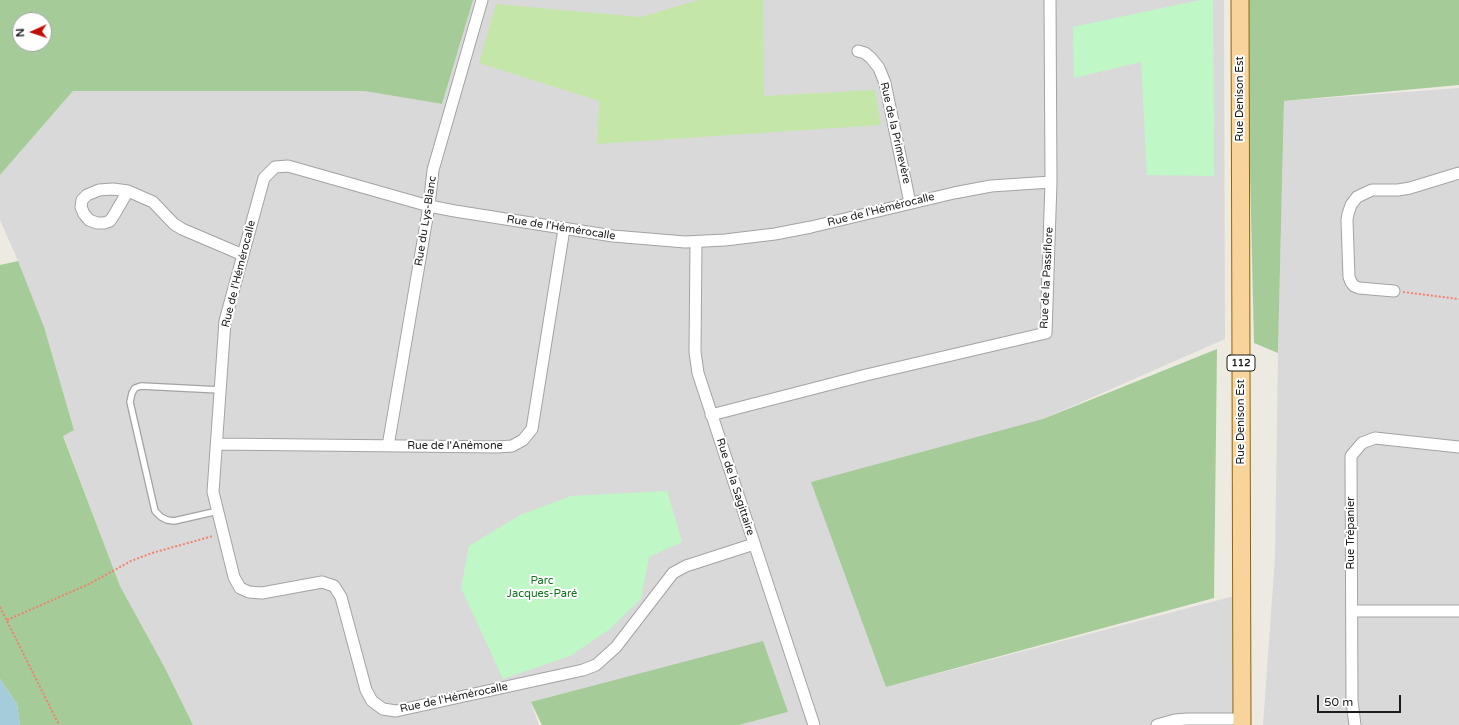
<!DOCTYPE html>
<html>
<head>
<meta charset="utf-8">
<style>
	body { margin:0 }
	#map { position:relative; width:1459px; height:725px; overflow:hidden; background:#edeae2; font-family:"Varela Round",sans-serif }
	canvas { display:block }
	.north { position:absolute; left:12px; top:12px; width:40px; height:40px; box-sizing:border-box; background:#fff; border:1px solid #a4a4a4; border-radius:50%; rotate:267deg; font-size:11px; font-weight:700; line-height:16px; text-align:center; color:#1c1c1c }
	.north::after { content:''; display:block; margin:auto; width:14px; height:18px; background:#c10e07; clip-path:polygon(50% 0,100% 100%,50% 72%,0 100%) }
	.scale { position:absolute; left:1317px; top:695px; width:84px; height:18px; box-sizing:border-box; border:2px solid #1c1c1c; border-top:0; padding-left:5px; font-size:12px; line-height:14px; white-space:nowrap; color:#1c1c1c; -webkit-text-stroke:3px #fff; paint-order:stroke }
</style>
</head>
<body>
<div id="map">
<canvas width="1459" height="725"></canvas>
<div class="north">N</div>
<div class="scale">50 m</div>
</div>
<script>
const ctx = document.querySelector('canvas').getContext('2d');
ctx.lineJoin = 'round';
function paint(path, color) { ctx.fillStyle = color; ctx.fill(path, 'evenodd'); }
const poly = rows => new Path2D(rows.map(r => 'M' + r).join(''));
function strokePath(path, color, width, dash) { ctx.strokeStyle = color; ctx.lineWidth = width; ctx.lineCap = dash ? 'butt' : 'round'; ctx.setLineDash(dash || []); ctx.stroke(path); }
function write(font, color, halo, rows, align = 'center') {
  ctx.font = font + ' "Varela Round",sans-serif'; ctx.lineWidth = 4; ctx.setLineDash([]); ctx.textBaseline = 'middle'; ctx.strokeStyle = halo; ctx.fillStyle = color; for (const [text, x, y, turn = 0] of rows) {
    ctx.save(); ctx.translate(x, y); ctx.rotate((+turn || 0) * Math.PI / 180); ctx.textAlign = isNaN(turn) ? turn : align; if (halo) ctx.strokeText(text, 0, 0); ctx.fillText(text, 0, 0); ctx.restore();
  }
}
paint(poly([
	[467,0,1224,0,1225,339,1043,419,886,687,1234,596,1235,725,739,725,788,712,531,702,539,725,193,725,165,668,120,586,63,435,74,429,18,261,0,220,0,175,73,91,364,91,442,104],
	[1459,88,1459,725,1263,725,1275,557,1278,353,1284,101]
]), '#dad9d9');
paint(poly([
	[698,0,763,0,764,96,875,90,881,125,597,144,599,101,479,63,496,4,641,17]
]), '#c5e6a9');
paint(poly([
	[0,0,473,0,442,104,364,91,73,91,0,175],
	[20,20,44,20,44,44,20,44],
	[1246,0,1459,0,1459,85,1284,101,1278,353,1254,343],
	[18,261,44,327,74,430,63,436,120,586,165,668,193,725,20,725,17,704,0,679,0,265],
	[1217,349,1214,598,886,687,811,482,1043,419],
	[763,641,788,712,739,725,542,725,531,702]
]), '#a5cb98');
paint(poly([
	[1200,0,1213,0,1214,176,1147,175,1141,62,1074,78,1073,27],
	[667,491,682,542,649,557,641,599,610,629,570,656,503,679,461,588,469,546,520,515,571,496]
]), '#bff7c6');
paint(poly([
	[0,679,17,704,20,725,0,725]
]), '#a4ccda');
const service = poly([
	[218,511,174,521,167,520,161,517,155,511,130,402,132,393,135,388,141,386,220,390]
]);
const minor = poly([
	[858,51,865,53,871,58,879,68,885,83,910,203],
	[128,191,114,215,110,221,104,223,97,223,89,220,84,214,81,207,82,200,87,195,99,190,113,189,128,191,153,202,174,224,182,229,243,255],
	[696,242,695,352,698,373,814,725],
	[1394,291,1359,288,1354,286,1351,282,1349,277,1347,220,1348,214,1351,205,1357,197,1372,190,1398,190,1410,188,1459,173],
	[711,415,866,375,1046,333,1051,182,1050,0],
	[217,444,497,447,512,446,523,440,532,429,564,229],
	[388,446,429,206,433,170,482,0],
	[754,544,686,566,673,573,616,647,596,665,583,670,396,711,383,709,372,701,366,690,341,597,334,586,322,582,262,593,249,592,240,588,234,577,213,492,225,321,264,178,275,167,288,166,429,206,455,211,613,236,685,242,725,240,775,234,811,227,954,193,991,186,1051,182],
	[1352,611,1459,611],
	[1157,725,1175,720,1187,719,1242,719],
	[1355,725,1352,701,1351,456,1362,443,1375,438,1459,447]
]);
const primary = poly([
	[1240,0,1242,725]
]);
strokePath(service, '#a3a3a3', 8);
strokePath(minor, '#a3a3a3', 13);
strokePath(primary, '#8f6606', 19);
strokePath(poly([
	[1403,292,1459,299],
	[0,607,59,725],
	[7,620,89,584,131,561,152,553,213,536]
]), '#f47f6c', 2, [2, 2]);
strokePath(service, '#fff', 5.5);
strokePath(minor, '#fff', 11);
strokePath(primary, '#f8d39c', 17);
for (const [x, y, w] of [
	[1241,363,28]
]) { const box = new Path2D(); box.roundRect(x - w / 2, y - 8, w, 16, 3); ctx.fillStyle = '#fff'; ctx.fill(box); strokePath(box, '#1c1c1c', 1); }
write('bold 10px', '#1c1c1c', null, [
	["112",1241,363]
]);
write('11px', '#1c1c1c', '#fff', [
	["Rue Denison Est",1240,99,-90],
	["Rue de la Primevère",895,133,77],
	["Rue de l'Hémérocalle",881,210,-14],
	["Rue du Lys-Blanc",426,221,-81],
	["Rue de l'Hémérocalle",561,228,9],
	["Rue de l'Hémérocalle",239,274,-76],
	["Rue de la Passiflore",1047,278,-87],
	["Rue Denison Est",1241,422,-90],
	["Rue de l'Anémone",455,446],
	["Rue de la Sagittaire",735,487,72],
	["Rue Trépanier",1351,533,-90],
	["Rue de l'Hémérocalle",454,698,-12]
]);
write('11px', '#0f751b', '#fff', [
	["Parc",542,581],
	["Jacques-Paré",542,594]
]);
</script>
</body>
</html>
